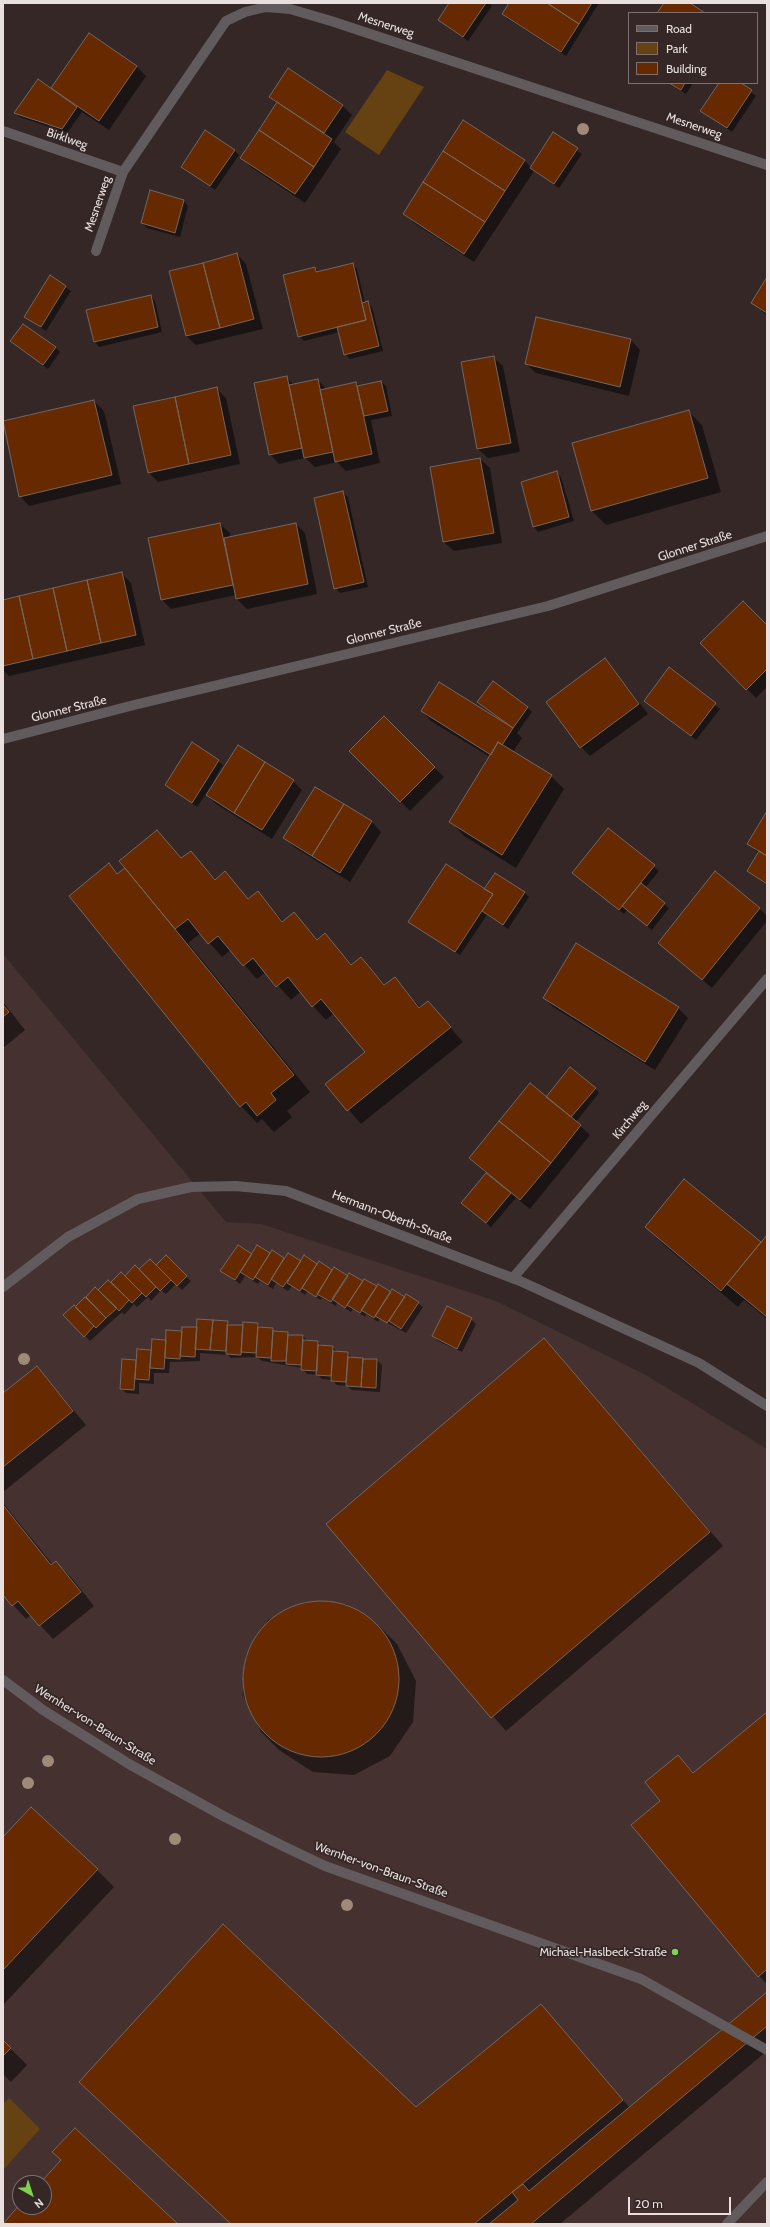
<!DOCTYPE html>
<html>
<head>
<meta charset="utf-8">
<style>
	body { margin:0 }
	#map { position:relative; width:770px; height:2227px; overflow:hidden; background:#342726; font-family:Cabin,sans-serif }
	canvas { display:block }
	.frame { position:absolute; inset:0; border:4px solid #e8dfde; pointer-events:none }
	.legend { position:absolute; left:628px; top:12px; width:130px; height:72px; box-sizing:border-box; background:#342726; border:1px solid #7c7170; margin:0; padding:5px 7px; list-style:none; font-size:12px; color:#e8dfde }
	.legend li { display:flex; align-items:center; gap:8px; height:20px }
	.legend b { width:20px; border:1px solid #7c7170 }
	.north { position:absolute; left:12px; top:2175px; width:40px; height:40px; box-sizing:border-box; background:#342726; border:1px solid #7c7170; border-radius:50%; rotate:141deg; font-size:11px; font-weight:700; line-height:16px; text-align:center; color:#e8dfde }
	.north::after { content:''; display:block; margin:auto; width:14px; height:18px; background:#81d051; clip-path:polygon(50% 0,100% 100%,50% 72%,0 100%) }
	.scale { position:absolute; left:628px; top:2197px; width:103px; height:18px; box-sizing:border-box; border:2px solid #e8dfde; border-top:0; padding-left:5px; font-size:12px; line-height:14px; white-space:nowrap; color:#e8dfde; -webkit-text-stroke:3px #342726; paint-order:stroke }
</style>
</head>
<body>
<div id="map">
<canvas width="770" height="2227"></canvas>
<div class="frame"></div>
<ul class="legend">
<li><b style="height:5px;background:#625b5d"></b>Road</li>
<li><b style="height:11px;background:#664212"></b>Park</li>
<li><b style="height:11px;background:#662900"></b>Building</li>
</ul>
<div class="north">N</div>
<div class="scale">20 m</div>
</div>
<script>
const ctx = document.querySelector('canvas').getContext('2d');
ctx.lineJoin = 'round';
function paint(path, color) { ctx.fillStyle = color; ctx.fill(path, 'evenodd'); }
const poly = rows => new Path2D(rows.map(r => 'M' + r).join(''));
function strokePath(path, color, width, dash) { ctx.strokeStyle = color; ctx.lineWidth = width; ctx.lineCap = dash ? 'butt' : 'round'; ctx.setLineDash(dash || []); ctx.stroke(path); }
function write(font, color, halo, rows, align = 'center') {
  ctx.font = font + ' Cabin,sans-serif'; ctx.lineWidth = 3.5; ctx.setLineDash([]); ctx.textBaseline = 'middle'; ctx.strokeStyle = halo; ctx.fillStyle = color; for (const [text, x, y, turn = 0] of rows) {
    ctx.save(); ctx.translate(x, y); ctx.rotate((+turn || 0) * Math.PI / 180); ctx.textAlign = isNaN(turn) ? turn : align; if (halo) ctx.strokeText(text, 0, 0); ctx.fillText(text, 0, 0); ctx.restore();
  }
}
paint(poly([
	[3,954,226,1222,261,1224,496,1301,646,1375,767,1449,767,2224,3,2224],
	[20,2183,44,2183,44,2207,20,2207]
]), '#45312f');
paint(poly([
	[387,70,424,87,379,155,345,132],
	[9,2098,40,2129,3,2170,3,2104]
]), '#664212');
paint(poly([
	[451,3,489,3,492,6,468,41,439,20],
	[510,3,599,3,566,56,508,19,503,14],
	[90,34,137,67,146,76,109,130,82,112,67,133,20,117,15,113,51,90],
	[669,83,693,83,686,94],
	[720,83,739,83,756,96,732,132,702,111],
	[270,97,342,105,352,115,334,142,341,149,305,203,251,167,242,158,277,104],
	[464,122,525,161,531,168,553,134,582,154,559,188,534,171,474,262,414,223,404,213],
	[234,150,239,155,215,190,182,167],
	[184,201,188,206,180,237,147,228,142,223],
	[237,254,246,264,263,329,196,345,186,336,170,272],
	[352,264,357,269,365,303,368,303,372,307,383,351,350,359,345,354,340,332,304,341,299,336,315,268,319,272],
	[353,268,355,268,364,308,363,308],
	[50,277,71,291,46,331,25,317],
	[767,279,767,315,752,303],
	[151,296,155,301,162,332,99,347,95,342,87,311],
	[537,318,631,340,640,350,629,396,536,373,526,364],
	[12,341,55,347,60,352,48,369],
	[493,357,503,366,520,452,488,458,478,449],
	[287,378,294,385,318,380,326,389,356,383,360,386,381,382,386,386,392,416,371,420,380,463,346,471,337,462,315,467,305,458,279,464,270,454],
	[216,388,226,398,240,464,158,482,149,473],
	[94,401,104,411,121,484,29,506,20,496,3,422],
	[688,411,702,425,721,492,606,525,592,511,573,444],
	[480,459,490,468,502,543,454,551,444,542],
	[557,472,561,477,574,521,538,532,534,527],
	[343,493,348,497,368,587,340,593,335,588],
	[220,524,230,533,230,537,296,524,305,533,317,594,247,609,237,599,236,595,171,609,162,600],
	[121,573,131,583,145,645,9,676,3,670,3,601],
	[767,627,767,687,756,698,702,643],
	[605,659,648,714,590,756,581,747],
	[669,669,720,709,696,740,645,701],
	[527,707,532,712,517,733,522,738,513,752,551,776,564,789,516,868,464,836,451,822,490,757,431,721,422,711,504,724],
	[384,718,444,777,410,811,351,751],
	[192,744,223,765,213,782,215,783,293,781,302,790,272,839,216,804,206,794,197,807,166,785],
	[316,788,372,822,381,832,350,882,294,847,285,838],
	[767,813,767,885,748,871,759,854,748,843],
	[609,829,659,871,645,888,669,908,652,930,627,910,624,914,573,873],
	[157,831,182,859,190,852,216,880,225,872,249,900,258,893,284,922,294,914,318,940,325,935,352,965,361,958,386,986,394,978,421,1008,428,1002,463,1042,361,1124,327,1084,366,1052,334,1013,326,1020,300,992,291,1000,266,972,257,979,231,950,222,957,201,933,188,943,310,1092,287,1111,292,1117,274,1132,262,1119,257,1123,241,1106,108,865,118,875],
	[715,873,760,909,767,916,767,921,712,988,659,943],
	[485,890,524,892,529,897,508,929,487,915,460,955,410,922],
	[577,945,678,1008,688,1018,655,1070,553,1007,544,998],
	[3,1002,25,1030,3,1048],
	[595,1088,599,1093,576,1122,590,1135,530,1209,516,1198,491,1227,467,1207,487,1174,470,1158,547,1098],
	[685,1180,761,1244,767,1237,767,1319,744,1300,738,1307,663,1244,646,1227],
	[258,1247,270,1255,272,1251,285,1259,301,1262,304,1257,318,1266,319,1263,333,1271,363,1283,391,1293,393,1290,418,1303,423,1307,406,1333,380,1319,378,1322,366,1314,365,1317,353,1309,351,1312,337,1303,336,1306,322,1298,321,1300,307,1292,305,1295,292,1286,288,1291,276,1283,273,1289,260,1281,258,1284,245,1276,240,1284,222,1271,252,1255],
	[166,1256,191,1281,182,1290,176,1284,166,1294,161,1290,151,1301,148,1297,137,1307,134,1304,124,1315,122,1312,90,1341,65,1316,95,1289,98,1291,111,1284,121,1273,125,1277,139,1271,150,1261,156,1267],
	[471,1319,476,1324,462,1352,438,1341,433,1336],
	[227,1322,231,1326,258,1324,262,1329,287,1333,291,1336,303,1336,308,1341,318,1342,322,1346,333,1347,337,1352,347,1353,352,1358,377,1360,382,1365,380,1392,352,1390,347,1386,337,1385,332,1380,322,1379,318,1375,307,1374,302,1368,262,1361,257,1357,231,1358,228,1355,200,1353,200,1361,170,1362,169,1373,154,1373,154,1384,139,1383,139,1394,126,1393,121,1388,123,1360,137,1361,138,1350,152,1351,182,1332],
	[544,1339,723,1546,506,1731,327,1524],
	[37,1367,86,1425,3,1492,3,1395],
	[3,1503,53,1565,56,1562,70,1576,94,1606,53,1639,31,1615,26,1619,3,1594],
	[305,1602,346,1604,380,1627,397,1644,416,1681,413,1722,390,1756,354,1775,313,1772,279,1750,261,1732,243,1695,246,1655,268,1620],
	[767,1713,767,1984,759,1976,662,1801,678,1756,695,1774],
	[3,1838,97,1870,114,1887,3,2005],
	[767,1994,767,2051,560,2224,231,2224,416,2108,541,2005,630,2108],
	[3,2041,27,2065,11,2082,4,2075,3,2076]
]), '#0007');
const building = poly([
	[449,3,486,3,463,37,438,20,449,3],
	[509,3,547,3,579,24,561,52,502,14,509,3],
	[547,3,592,3,579,24,547,3],
	[664,3,690,3,705,13,657,13,664,3],
	[89,33,137,66,99,121,51,88,89,33],
	[288,68,343,105,324,133,269,97,288,68],
	[38,79,77,107,62,129,14,113,38,79],
	[669,83,685,83,681,90,669,83],
	[719,83,741,83,752,90,727,128,700,111,719,83],
	[277,102,332,139,314,167,259,130,277,102],
	[463,120,525,160,505,191,443,151,463,120],
	[205,130,235,150,210,186,181,167,205,130],
	[259,130,314,167,295,194,240,158,259,130],
	[553,132,578,148,554,184,530,168,553,132],
	[443,151,505,191,485,222,423,182,443,151],
	[423,182,485,222,464,254,403,214,423,182],
	[150,190,184,200,175,233,141,223,150,190],
	[237,253,254,319,220,328,203,263,237,253],
	[203,263,220,328,186,336,169,271,203,263],
	[353,263,366,320,298,337,283,275,315,267,316,272,353,263],
	[50,275,66,286,41,327,24,317,50,275],
	[767,277,767,313,751,303,767,277],
	[151,295,158,327,94,342,86,310,151,295],
	[368,301,379,346,344,355,337,327,366,320,362,303,368,301],
	[536,317,631,339,620,387,525,364,536,317],
	[23,324,56,347,43,365,10,341,23,324],
	[494,356,511,443,477,449,461,362,494,356],
	[287,376,302,448,269,455,254,383,287,376],
	[318,379,333,452,304,458,289,385,318,379],
	[381,381,388,411,364,416,357,386,381,381],
	[356,382,372,454,335,462,320,390,356,382],
	[217,387,231,455,189,464,175,397,217,387],
	[175,397,189,464,148,473,133,406,175,397],
	[94,400,112,475,19,497,3,421,94,400],
	[689,410,708,478,591,511,572,443,689,410],
	[480,458,494,533,443,542,430,467,480,458],
	[557,471,569,517,533,527,521,482,557,471],
	[343,491,364,582,334,589,314,498,343,491],
	[220,523,233,585,161,600,148,538,220,523],
	[296,523,308,584,236,599,224,538,296,523],
	[122,572,136,635,101,643,87,580,122,572],
	[87,580,101,643,67,651,53,588,87,580],
	[53,588,67,651,33,659,19,596,53,588],
	[19,596,33,659,3,666,3,600,19,596],
	[743,601,767,625,767,669,746,690,700,643,743,601],
	[605,658,639,704,580,748,546,702,605,658],
	[669,667,716,703,691,736,644,701,669,667],
	[493,681,528,707,513,728,477,702,493,681],
	[439,682,513,728,502,745,498,742,491,755,421,711,439,682],
	[384,716,435,767,400,802,349,751,384,716],
	[192,742,219,760,192,803,165,785,192,742],
	[498,742,552,775,502,855,449,822,498,742],
	[238,745,265,762,234,813,206,795,238,745],
	[265,762,294,780,262,830,234,813,265,762],
	[315,787,344,804,312,856,283,838,315,787],
	[344,804,372,821,340,873,312,856,344,804],
	[767,811,767,856,747,844,767,811],
	[608,828,655,865,619,910,572,873,608,828],
	[157,830,181,858,191,851,215,880,225,871,248,899,258,891,282,922,294,912,317,940,325,933,351,965,361,957,384,985,395,977,419,1008,428,1001,451,1027,347,1111,325,1084,365,1052,321,999,312,1007,288,977,276,987,253,958,243,966,218,936,208,944,188,919,175,929,119,861,157,830],
	[759,851,767,856,767,884,747,871,759,851],
	[109,863,117,874,125,868,294,1075,271,1093,276,1100,257,1116,246,1102,240,1107,69,896,109,863],
	[446,864,493,894,455,952,408,922,446,864],
	[715,871,760,908,702,980,658,943,715,871],
	[495,873,525,892,503,925,482,911,493,894,484,889,495,873],
	[641,883,665,903,647,926,622,906,641,883],
	[576,943,679,1007,645,1062,543,998,576,943],
	[3,1005,9,1012,3,1017,3,1005],
	[570,1067,596,1088,571,1117,546,1097,570,1067],
	[530,1083,581,1125,551,1163,499,1121,530,1083],
	[499,1121,551,1163,520,1200,469,1158,499,1121],
	[486,1173,511,1193,486,1223,461,1203,486,1173],
	[684,1179,761,1242,721,1291,645,1227,684,1179],
	[767,1235,767,1317,727,1284,767,1235],
	[238,1245,252,1254,235,1280,220,1271,238,1245],
	[257,1245,270,1253,253,1280,240,1272,257,1245],
	[272,1250,284,1258,268,1285,255,1277,272,1250],
	[288,1253,301,1261,283,1287,271,1279,288,1253],
	[166,1255,187,1276,177,1286,156,1265,166,1255],
	[304,1255,317,1264,300,1291,287,1283,304,1255],
	[150,1259,171,1280,160,1291,139,1269,150,1259],
	[319,1261,332,1270,316,1297,302,1288,319,1261],
	[135,1265,156,1287,146,1297,125,1276,135,1265],
	[334,1267,348,1276,331,1302,317,1294,334,1267],
	[121,1272,142,1293,132,1303,111,1282,121,1272],
	[349,1273,363,1281,345,1308,332,1299,349,1273],
	[364,1279,377,1286,360,1313,347,1305,364,1279],
	[108,1280,129,1300,119,1311,98,1290,108,1280],
	[378,1284,391,1292,374,1318,361,1310,378,1284],
	[95,1287,117,1308,106,1318,86,1297,95,1287],
	[392,1289,405,1297,387,1323,375,1316,392,1289],
	[406,1294,419,1302,401,1329,389,1321,406,1294],
	[85,1297,106,1318,96,1328,75,1307,85,1297],
	[74,1305,94,1326,84,1337,63,1315,74,1305],
	[447,1306,472,1318,457,1349,432,1336,447,1306],
	[197,1319,213,1320,210,1350,195,1349,197,1319],
	[213,1320,228,1321,226,1351,210,1350,213,1320],
	[243,1322,258,1323,256,1353,241,1352,243,1322],
	[227,1325,243,1325,241,1355,226,1354,227,1325],
	[182,1327,197,1327,195,1357,180,1356,182,1327],
	[258,1327,273,1328,271,1358,256,1357,258,1327],
	[166,1330,182,1331,180,1359,165,1358,166,1330],
	[273,1331,288,1332,286,1361,271,1361,273,1331],
	[288,1335,303,1335,301,1365,286,1364,288,1335],
	[544,1338,710,1532,491,1718,326,1524,544,1338],
	[152,1339,166,1340,164,1369,150,1368,152,1339],
	[303,1340,318,1341,317,1371,301,1370,303,1340],
	[318,1345,333,1346,331,1376,316,1375,318,1345],
	[137,1349,151,1350,149,1380,135,1379,137,1349],
	[333,1351,348,1352,346,1382,331,1381,333,1351],
	[348,1357,363,1358,361,1387,346,1386,348,1357],
	[122,1359,136,1360,134,1390,120,1389,122,1359],
	[363,1359,377,1359,376,1388,361,1387,363,1359],
	[37,1366,73,1411,3,1467,3,1393,37,1366],
	[3,1505,51,1565,56,1561,81,1592,39,1626,18,1601,12,1606,3,1595,3,1505],
	'243 1679a78 78 0 1 1 156 0a78 78 0 1 1-156 0Z',
	[767,1712,767,1969,758,1977,631,1825,660,1801,645,1782,678,1755,693,1773,767,1712],
	[31,1807,98,1869,3,1970,3,1837,31,1807],
	[223,1924,416,2107,541,2004,623,2100,474,2224,231,2224,79,2082,223,1924],
	[767,1992,767,2026,531,2224,489,2224,518,2200,512,2192,523,2184,529,2191,767,1992],
	[3,2040,11,2048,3,2056,3,2040],
	[75,2128,178,2224,3,2224,20,2204,20,2207,44,2207,44,2183,40,2183,61,2160,52,2152,75,2128]
]);
paint(building, '#662900');
strokePath(building, '#746660', 1);
strokePath(poly([
	[3,131,123,172]
]), '#625b5d', 10);
strokePath(poly([
	[96,251,123,172,226,21,245,12,266,7,290,9,331,21,767,165],
	[513,1278,767,979],
	[3,1287,68,1237,138,1199,191,1187,236,1186,286,1191,520,1281,699,1363,767,1406],
	[3,1680,43,1710,129,1764,225,1817,283,1846,325,1866,641,1979,767,2050],
	[727,2224,767,2182]
]), '#625b5d', 10);
strokePath(poly([
	[3,739,134,705,548,606,767,536]
]), '#625b5d', 10);
ctx.fillStyle = '#9f8977';
for (const [x, y] of [
	[583,129],
	[24,1359],
	[48,1761],
	[28,1783],
	[175,1839],
	[347,1905]
]) { ctx.beginPath(); ctx.arc(x, y, 6, 0, 2 * Math.PI); ctx.fill(); }
for (const [x, y, r, color] of [
	[675,1952,4,"#81d051"]
]) { const dot = new Path2D(); dot.arc(x, y, r, 0, 2 * Math.PI); ctx.fillStyle = color; ctx.fill(dot); strokePath(dot, '#342726', 1.5); }
write('12px', '#e8dfde', '#342726', [
	["Mesnerweg",386,25,18],
	["Mesnerweg",694,126,19],
	["Birklweg",67,139,19],
	["Mesnerweg",98,204,-71],
	["Glonner Straße",695,546,-18],
	["Glonner Straße",384,632,-14],
	["Glonner Straße",69,709,-14],
	["Kirchweg",630,1120,-50],
	["Hermann-Oberth-Straße",392,1217,21],
	["Wernher-von-Braun-Straße",95,1725,32],
	["Wernher-von-Braun-Straße",381,1870,20]
]);
write('12px', '#e8dfde', '#342726', [
	["Michael-Haslbeck-Straße",667,1952]
], 'right');
</script>
</body>
</html>
